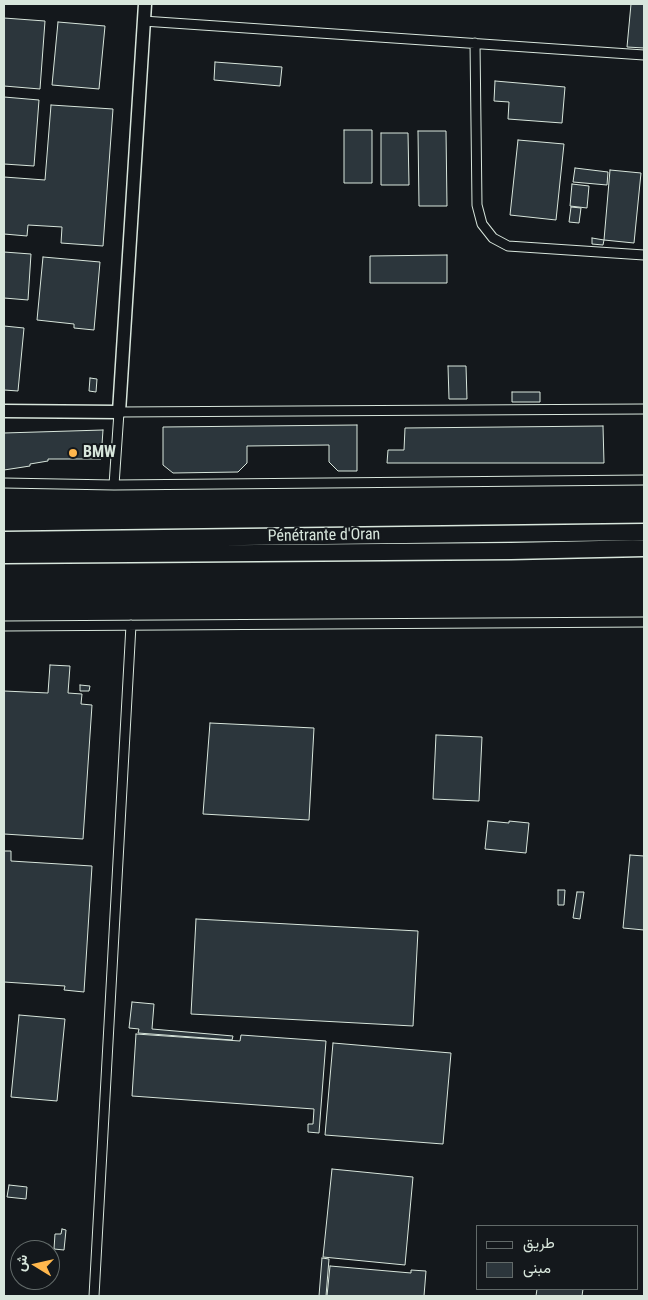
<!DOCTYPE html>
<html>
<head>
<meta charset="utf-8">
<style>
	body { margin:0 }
	#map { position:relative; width:648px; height:1300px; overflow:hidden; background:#14181c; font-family:"Roboto Condensed",Vazirmatn,sans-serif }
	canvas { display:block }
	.frame { position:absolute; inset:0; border:5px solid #d8e6dc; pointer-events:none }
	.legend { position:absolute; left:476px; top:1225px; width:162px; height:65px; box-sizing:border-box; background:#14181c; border:1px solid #626a69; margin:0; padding:6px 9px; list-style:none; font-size:15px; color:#d8e6dc }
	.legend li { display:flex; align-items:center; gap:10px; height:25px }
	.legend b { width:25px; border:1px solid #626a69 }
	.north { position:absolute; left:10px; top:1240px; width:50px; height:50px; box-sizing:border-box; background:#14181c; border:1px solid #626a69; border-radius:50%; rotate:279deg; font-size:14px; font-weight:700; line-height:20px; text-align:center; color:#d8e6dc }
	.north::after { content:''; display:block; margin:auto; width:18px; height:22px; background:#ffb74d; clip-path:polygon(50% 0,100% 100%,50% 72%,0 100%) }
</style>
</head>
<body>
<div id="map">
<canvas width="648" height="1300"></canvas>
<div class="frame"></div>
<ul class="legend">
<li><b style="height:6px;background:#14181c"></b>طريق</li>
<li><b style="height:14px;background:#2c363c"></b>مبنى</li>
</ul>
<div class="north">ش</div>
</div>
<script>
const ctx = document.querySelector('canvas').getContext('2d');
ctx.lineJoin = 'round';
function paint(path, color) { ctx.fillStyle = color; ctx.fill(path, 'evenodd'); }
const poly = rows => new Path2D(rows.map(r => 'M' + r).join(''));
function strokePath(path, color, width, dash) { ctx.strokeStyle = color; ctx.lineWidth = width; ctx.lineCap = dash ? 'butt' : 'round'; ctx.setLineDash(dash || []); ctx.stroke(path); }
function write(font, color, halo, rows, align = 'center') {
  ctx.font = font + ' "Roboto Condensed",sans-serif'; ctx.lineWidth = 4; ctx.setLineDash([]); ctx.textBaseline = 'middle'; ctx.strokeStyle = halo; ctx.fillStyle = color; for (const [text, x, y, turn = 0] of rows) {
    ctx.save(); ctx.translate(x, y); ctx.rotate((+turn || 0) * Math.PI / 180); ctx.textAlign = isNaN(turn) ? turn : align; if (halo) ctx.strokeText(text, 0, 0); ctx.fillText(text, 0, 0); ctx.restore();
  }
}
const building = poly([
	[631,4,644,4,644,48,627,47,631,4],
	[4,18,45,21,40,89,4,86,4,18],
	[58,22,105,26,99,89,52,85,58,22],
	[215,62,282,67,280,86,214,80,215,62],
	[495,81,565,87,562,123,508,119,509,102,494,101,495,81],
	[4,97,39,100,34,166,4,164,4,97],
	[51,105,113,109,103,246,61,243,62,227,28,225,27,236,4,234,4,177,45,180,51,105],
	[344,130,372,130,372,183,344,183,344,130],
	[418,131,446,131,447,206,419,206,418,131],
	[381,133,408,133,409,185,381,185,381,133],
	[518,140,564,144,556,220,510,215,518,140],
	[575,168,608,172,607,185,573,182,575,168],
	[610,170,641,173,634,243,604,240,610,170],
	[572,184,589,186,587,208,570,206,572,184],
	[571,207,581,208,579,223,569,222,571,207],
	[592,238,604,240,603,245,592,244,592,238],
	[4,252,31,254,28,300,4,298,4,252],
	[447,255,447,283,370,283,370,256,447,255],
	[43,257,100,262,94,330,74,328,74,324,37,320,43,257],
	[4,326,24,328,18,391,4,390,4,326],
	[448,366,466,366,467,399,449,399,448,366],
	[90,378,97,379,96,392,89,391,90,378],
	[512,392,540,392,540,402,512,402,512,392],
	[357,425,357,471,338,471,329,462,329,445,247,446,247,463,238,472,173,473,163,465,163,427,357,425],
	[603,426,604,463,387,463,388,450,404,450,405,428,603,426],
	[103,430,101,459,48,459,48,461,30,464,30,466,4,470,4,433,103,430],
	[50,665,70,666,68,693,82,694,81,704,92,705,83,839,4,834,4,691,48,693,50,665],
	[80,685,90,686,89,691,80,691,80,685],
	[210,723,314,728,309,820,203,814,210,723],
	[436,735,482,737,479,801,433,799,436,735],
	[488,821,509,823,509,821,529,823,526,853,485,849,488,821],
	[4,851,11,851,11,861,92,866,84,992,64,990,65,986,4,982,4,851],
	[630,855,644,856,644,930,623,928,630,855],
	[558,890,565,890,564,905,558,905,558,890],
	[577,892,584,892,580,919,573,918,577,892],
	[196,919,418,931,413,1026,191,1014,196,919],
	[132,1002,154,1004,152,1029,233,1036,232,1040,138,1033,139,1029,129,1028,132,1002],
	[19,1015,65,1019,57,1101,11,1097,19,1015],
	[136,1034,240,1041,241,1035,326,1041,319,1133,308,1132,308,1124,313,1124,314,1109,132,1096,136,1034],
	[333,1043,451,1053,443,1144,325,1135,333,1043],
	[332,1169,413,1177,405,1265,323,1257,332,1169],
	[9,1185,27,1187,26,1199,7,1197,9,1185],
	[62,1229,66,1230,64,1250,54,1249,55,1234,61,1234,62,1229],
	[322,1258,329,1259,326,1296,319,1296,322,1258],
	[330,1266,411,1273,411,1270,426,1271,424,1296,327,1296,330,1266],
	[537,1289,583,1289,582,1296,536,1296,537,1289]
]);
paint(building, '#2c363c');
strokePath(building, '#d8e6dc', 1);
const street = poly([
	[143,21,644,55],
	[475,43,477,205,482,224,493,238,508,246,644,255],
	[4,483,114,485,644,480],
	[114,485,119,412,644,409],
	[4,626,644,622],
	[94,1296,131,625]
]);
const secondary = poly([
	[4,411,119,412,145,4]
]);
const highway = poly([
	[4,540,644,532],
	[4,555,511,551,644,548]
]);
strokePath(street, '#d8e6dc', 11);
strokePath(secondary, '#d8e6dc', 15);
strokePath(highway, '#d8e6dc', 19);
strokePath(street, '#14181c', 9);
strokePath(secondary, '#14181c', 12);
strokePath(highway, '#14181c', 16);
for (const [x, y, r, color] of [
	[73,453,5,"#ffb74d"]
]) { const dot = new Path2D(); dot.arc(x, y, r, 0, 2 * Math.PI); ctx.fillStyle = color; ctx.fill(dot); strokePath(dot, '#14181c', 2); }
write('bold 16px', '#d8e6dc', '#14181c', [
	["BMW",83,453]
], 'left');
write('16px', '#d8e6dc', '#14181c', [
	["Pénétrante d'Oran",324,536,-1]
]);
</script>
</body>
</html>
